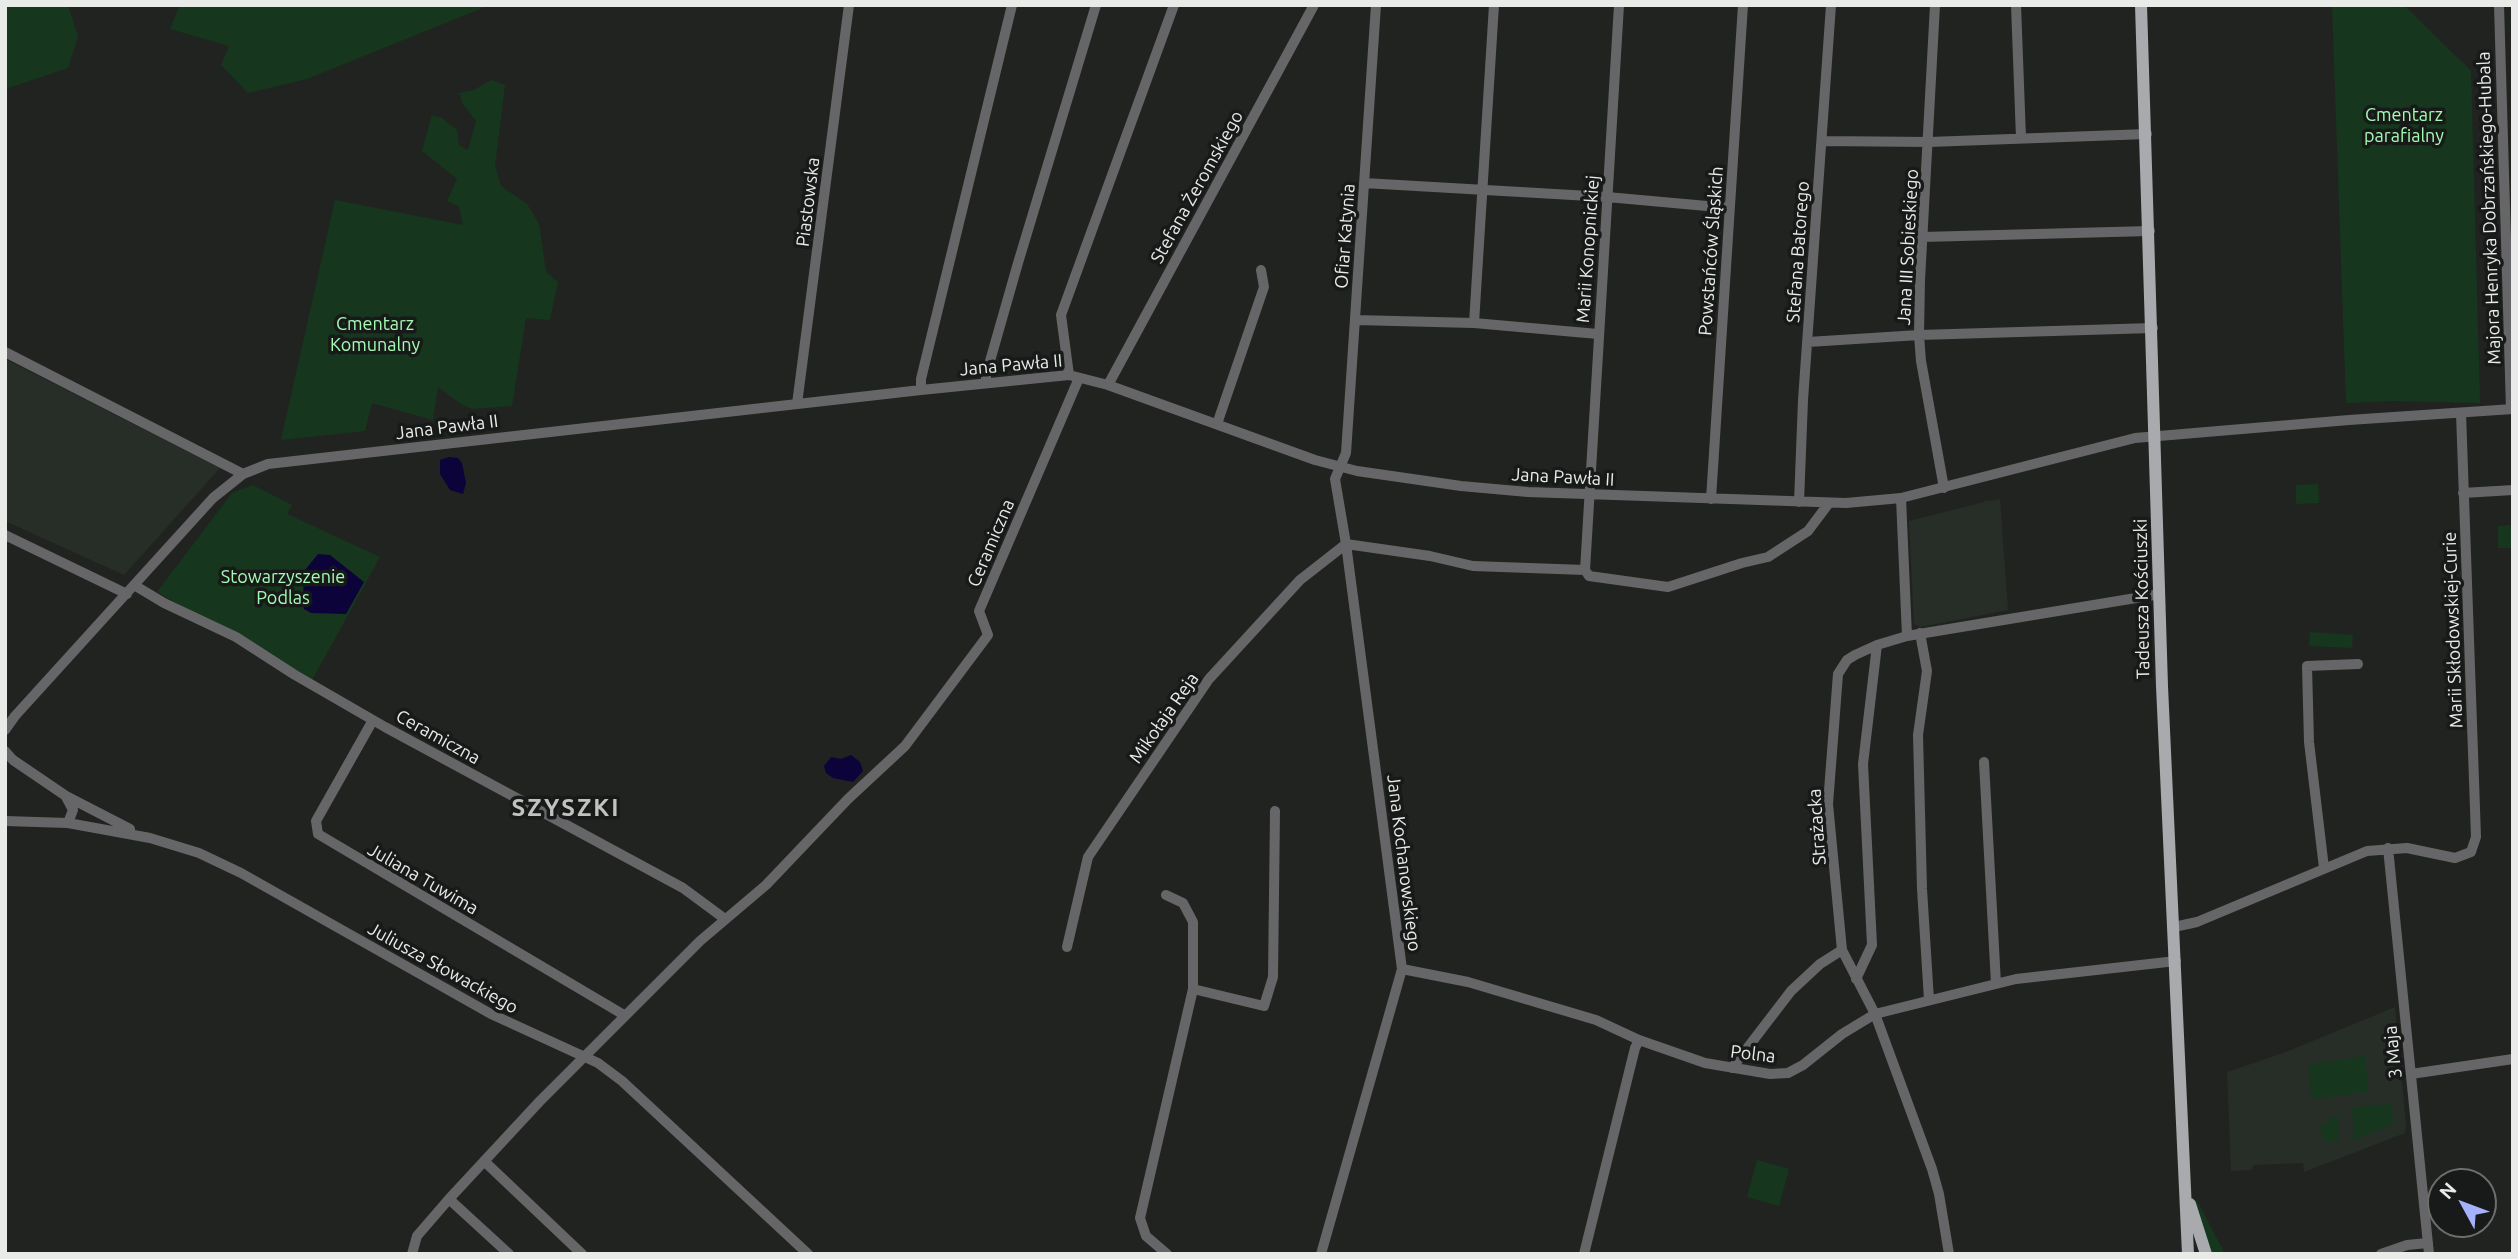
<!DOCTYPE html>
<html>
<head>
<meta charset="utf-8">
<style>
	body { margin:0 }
	#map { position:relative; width:2518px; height:1259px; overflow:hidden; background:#212321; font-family:Ubuntu,sans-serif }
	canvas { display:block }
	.frame { position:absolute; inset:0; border:7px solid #e9ebe9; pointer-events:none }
	.north { position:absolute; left:2427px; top:1168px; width:70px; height:70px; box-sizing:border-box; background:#171a18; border:2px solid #6b6e6c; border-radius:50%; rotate:311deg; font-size:19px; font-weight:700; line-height:28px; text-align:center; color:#e9ebe9 }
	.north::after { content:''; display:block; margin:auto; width:24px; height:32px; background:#a6b1fc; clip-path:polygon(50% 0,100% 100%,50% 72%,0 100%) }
</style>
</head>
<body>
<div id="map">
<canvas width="2518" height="1259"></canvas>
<div class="frame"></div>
<div class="north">N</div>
</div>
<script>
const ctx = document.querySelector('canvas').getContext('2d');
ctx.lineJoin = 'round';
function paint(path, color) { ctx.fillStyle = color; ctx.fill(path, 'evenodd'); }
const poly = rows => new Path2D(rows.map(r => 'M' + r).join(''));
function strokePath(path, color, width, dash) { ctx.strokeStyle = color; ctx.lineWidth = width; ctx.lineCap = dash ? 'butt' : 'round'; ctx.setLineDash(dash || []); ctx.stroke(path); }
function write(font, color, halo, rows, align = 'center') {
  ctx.font = font + ' Ubuntu,sans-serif'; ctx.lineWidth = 7; ctx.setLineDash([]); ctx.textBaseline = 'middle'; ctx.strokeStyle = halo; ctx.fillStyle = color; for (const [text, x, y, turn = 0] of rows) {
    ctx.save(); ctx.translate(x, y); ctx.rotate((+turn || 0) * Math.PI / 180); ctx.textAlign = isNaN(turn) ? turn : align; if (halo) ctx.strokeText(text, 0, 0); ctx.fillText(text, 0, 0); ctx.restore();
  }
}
paint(poly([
	[5,359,220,468,124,575,5,521],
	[2000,499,2008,610,1920,627,1914,624,1909,521,1984,502,1986,500,1989,501],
	[2395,1007,2406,1125,2405,1133,2304,1172,2303,1163,2253,1165,2252,1170,2231,1171,2227,1072,2286,1052]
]), '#272e28');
paint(poly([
	[5,5,68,5,78,37,68,68,5,89],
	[180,5,490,5,307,79,248,93,221,65,229,46,170,29],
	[2332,5,2391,5,2397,8,2404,5,2471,71,2480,403,2393,401,2346,403],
	[491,80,505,85,495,166,501,186,527,204,539,224,546,272,558,282,550,320,526,318,512,406,472,409,461,404,438,387,433,420,372,403,365,431,281,440,335,200,463,225,459,207,447,201,457,179,422,151,432,115,442,118,457,130,459,145,468,150,476,121,463,104,459,93,474,90],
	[2318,484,2319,503,2296,504,2296,485],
	[253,485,292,505,287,514,380,557,312,680,157,592,232,493],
	[2513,525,2513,548,2498,548,2498,526],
	[2310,632,2353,635,2352,648,2309,646],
	[2365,1056,2368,1092,2311,1099,2309,1064],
	[2392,1104,2393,1124,2354,1140,2352,1107],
	[2330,1117,2339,1118,2338,1142,2323,1142,2321,1124,2330,1121],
	[1757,1160,1789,1169,1779,1206,1747,1197],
	[2196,1200,2199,1204,2225,1254,2210,1254,2194,1201]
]), '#16371d');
paint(poly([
	[449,457,458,458,462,463,466,483,463,494,450,490,440,474,440,460],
	[318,554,330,555,364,582,346,614,311,613,304,609,303,575,305,570],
	[851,755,860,762,863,771,853,782,833,778,826,773,824,766,831,757,841,759]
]), '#0b0339');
strokePath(poly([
	[1619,5,1585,570,1589,576,1668,587,1742,563,1768,557,1808,531,1829,503],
	[1935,5,1920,280,1919,335,1921,361,1944,488],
	[2016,5,2021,138],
	[2499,5,2511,409],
	[1822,141,1929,142,2147,134],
	[1364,183,1607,197,1729,208],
	[1922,237,2150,231],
	[1355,320,1474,323,1598,334],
	[1474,323,1494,5],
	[1808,342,1919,335,2153,328],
	[5,352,243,474],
	[1069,375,1061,315,1174,5],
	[986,383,986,375,1018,263,1096,5],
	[1108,385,1314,5],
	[921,390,921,379,1012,5],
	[797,404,849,5],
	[1217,424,1264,287,1261,270],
	[2463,493,2513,490],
	[1901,498,1907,636],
	[1711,499,1743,5],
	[1799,502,1803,400,1831,5],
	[5,535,127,594],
	[134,585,164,603,236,637,295,675,385,727,683,888,725,919],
	[1920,633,1927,671,1918,735,1922,889,1929,1000],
	[373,720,316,821,318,834,624,1015],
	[5,730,15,716,213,498,243,474,268,464,921,390,1069,375,1108,385,1315,460,1357,471,1461,486,1528,492,1846,503,1901,498,2135,438,2349,420,2513,409],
	[5,751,13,760,66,796,130,829],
	[1984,762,1996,984],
	[66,797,73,810,68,823],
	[5,821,68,823,150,838,199,853,241,873,491,1014,598,1063,622,1081,808,1254],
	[2388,848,2429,1254],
	[2324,868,2309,742,2307,666,2358,664],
	[1166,895,1183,903,1193,922,1193,989,1140,1218,1146,1236,1167,1254],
	[2174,927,2197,922,2367,851,2407,848,2455,858,2471,852,2476,837,2461,413],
	[1067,947,1088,857,1209,679,1300,580,1346,544,1430,556,1473,566,1585,570],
	[1402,969,1468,982,1596,1020,1639,1040,1705,1063,1770,1074,1788,1073,1803,1065,1842,1034,1875,1014,2016,979,2176,961],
	[1856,979,1872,945,1863,764,1877,645],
	[1193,989,1264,1006,1273,977,1275,811],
	[1732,1068,1791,991,1820,964,1842,950],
	[2411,1074,2513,1059],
	[484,1161,582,1254],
	[449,1199,509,1254],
	[412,1254,417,1236,449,1199,540,1101,700,941,766,885,848,799,905,746,988,635,979,611,1079,378],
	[1321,1254,1402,969,1346,544,1335,479,1346,453,1376,5],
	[1584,1254,1635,1048,1639,1040],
	[1949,1254,1939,1194,1932,1169,1875,1014,1842,950,1828,804,1838,674,1847,660,1855,655,1877,645,1907,636,2160,594],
	[2381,1254,2407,1245,2428,1243]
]), '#666668', 10);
strokePath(poly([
	[2141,5,2162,686,2188,1254],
	[2190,1204,2206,1254]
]), '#a9aaae', 12);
write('18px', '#a5fbb4', '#171a18', [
	["Cmentarz",2404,115],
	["parafialny",2404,136],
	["Cmentarz",375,324],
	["Komunalny",375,345],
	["Stowarzyszenie",283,577],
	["Podlas",283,598]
]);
write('18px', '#e9ebe9', '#171a18', [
	["Stefana Żeromskiego",1197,187,-61],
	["Piastowska",808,202,-83],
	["Majora Henryka Dobrzańskiego-Hubala",2489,208,-92],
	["Ofiar Katynia",1345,236,-86],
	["Jana III Sobieskiego",1908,247,-87],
	["Marii Konopnickiej",1588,249,-86],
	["Powstańców Śląskich",1711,251,-86],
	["Stefana Batorego",1798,252,-86],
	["Jana Pawła II",1011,365,-5],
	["Jana Pawła II",447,427,-7],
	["Jana Pawła II",1563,477,3],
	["Ceramiczna",991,543,-67],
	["Tadeusza Kościuszki",2142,599,-91],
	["Marii Skłodowskiej-Curie",2453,630,-92],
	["Mikołaja Reja",1164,718,-55],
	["Ceramiczna",438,737,29],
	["Strażacka",1817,827,-94],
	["Jana Kochanowskiego",1404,863,83],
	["Juliana Tuwima",423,879,30],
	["Juliusza Słowackiego",443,968,29],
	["3 Maja",2393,1052,-96],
	["Polna",1753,1054,7]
]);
ctx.letterSpacing = '2px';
write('bold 24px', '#bfc2bf', '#171a18', [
	["SZYSZKI",566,808]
]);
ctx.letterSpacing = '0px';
</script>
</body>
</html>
